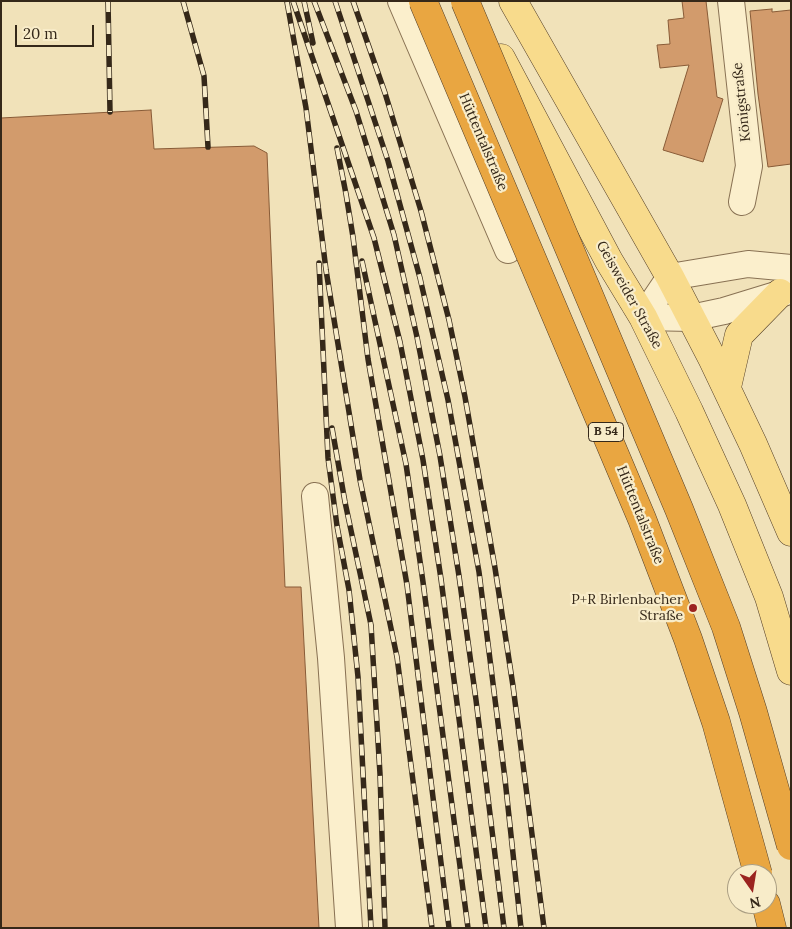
<!DOCTYPE html>
<html>
<head>
<meta charset="utf-8">
<style>
	body { margin:0 }
	#map { position:relative; width:792px; height:929px; overflow:hidden; background:#f1e2b9; font-family:Lora,serif }
	canvas { display:block }
	.frame { position:absolute; inset:0; border:2px solid #352819; pointer-events:none }
	.north { position:absolute; left:727px; top:864px; width:50px; height:50px; box-sizing:border-box; background:#f8ecc9; border:1px solid #aa9e83; border-radius:50%; rotate:167deg; font-size:14px; font-weight:700; line-height:20px; text-align:center; color:#352819 }
	.north::after { content:''; display:block; margin:auto; width:18px; height:22px; background:#9b231f; clip-path:polygon(50% 0,100% 100%,50% 72%,0 100%) }
	.scale { position:absolute; left:15px; top:25px; width:79px; height:22px; box-sizing:border-box; border:2px solid #352819; border-top:0; padding-left:6px; font-size:15px; line-height:18px; white-space:nowrap; color:#352819; -webkit-text-stroke:4px #f8ecc9; paint-order:stroke }
</style>
</head>
<body>
<div id="map">
<canvas width="792" height="929"></canvas>
<div class="frame"></div>
<div class="north">N</div>
<div class="scale">20 m</div>
</div>
<script>
const ctx = document.querySelector('canvas').getContext('2d');
ctx.lineJoin = 'round';
function paint(path, color) { ctx.fillStyle = color; ctx.fill(path, 'evenodd'); }
const poly = rows => new Path2D(rows.map(r => 'M' + r).join(''));
function strokePath(path, color, width, dash) { ctx.strokeStyle = color; ctx.lineWidth = width; ctx.lineCap = dash ? 'butt' : 'round'; ctx.setLineDash(dash || []); ctx.stroke(path); }
function write(font, color, halo, rows, align = 'center') {
  ctx.font = font + ' Lora,serif'; ctx.lineWidth = 4.5; ctx.setLineDash([]); ctx.textBaseline = 'middle'; ctx.strokeStyle = halo; ctx.fillStyle = color; for (const [text, x, y, turn = 0] of rows) {
    ctx.save(); ctx.translate(x, y); ctx.rotate((+turn || 0) * Math.PI / 180); ctx.textAlign = isNaN(turn) ? turn : align; if (halo) ctx.strokeText(text, 0, 0); ctx.fillText(text, 0, 0); ctx.restore();
  }
}
const building = poly([
	[682,1,706,1,717,97,723,99,703,162,663,150,689,65,660,68,657,45,670,44,668,20,684,18,682,1],
	[772,9,772,12,791,10,791,164,768,167,758,94,750,11,772,9],
	[151,110,154,149,254,146,267,153,285,587,301,587,319,928,1,928,1,118,151,110]
]);
paint(building, '#d29b6c');
strokePath(building, '#885b37', 1);
const minor = poly([
	[401,1,508,250],
	[731,1,749,166,742,202],
	[643,317,670,277,748,264,791,268],
	[643,317,691,318,724,311,786,292],
	[315,496,331,658,349,928]
]);
const major = poly([
	[513,1,670,277,712,358,753,444,791,532],
	[501,58,609,261,643,317,689,411,732,505,769,597,791,671],
	[727,387,739,335,780,293]
]);
const highway = poly([
	[766,904,772,928]
]);
strokePath(minor, '#887153', 28);
strokePath(major, '#543f28', 29);
strokePath(highway, '#543f28', 29);
strokePath(minor, '#fbefcc', 26);
strokePath(major, '#f8db8c', 28);
strokePath(highway, '#e9a641', 28);
const rail = poly([
	[108,1,110,112],
	[183,1,204,76,208,147],
	[293,1,374,238,400,342,423,460,441,579,486,928],
	[304,1,313,43],
	[314,1,356,111,394,235,417,337,440,456,459,576,476,700,504,928],
	[335,1,388,161,420,278,448,400,479,572,505,779,521,928],
	[353,1,385,93,421,211,449,320,465,397,495,568,513,686,544,928],
	[287,2,306,108,326,270,360,480,397,657,432,928],
	[337,148,346,194,353,237,368,359,407,585,449,928],
	[362,261,406,464,423,582,468,928],
	[319,263,328,458,337,526,349,590,358,677,371,928],
	[332,428,345,502,371,625,380,774,385,928]
]);
strokePath(rail, '#352819', 5.5);
strokePath(rail, '#f8ecc9', 4, [11]);
const highwayBridge = poly([
	[423,1,642,519,688,639,716,722,758,874],
	[465,1,679,509,726,627,753,712,791,846]
]);
strokePath(highwayBridge, '#543f28', 29, []);
strokePath(highwayBridge, '#e9a641', 28);
for (const [x, y, r, color] of [
	[693,608,5,"#9b231f"]
]) { const dot = new Path2D(); dot.arc(x, y, r, 0, 2 * Math.PI); ctx.fillStyle = color; ctx.fill(dot); strokePath(dot, '#f8ecc9', 2); }
for (const [x, y, w] of [
	[606,432,35]
]) { const box = new Path2D(); box.roundRect(x - w / 2, y - 9.5, w, 19, 4); ctx.fillStyle = '#f8ecc9'; ctx.fill(box); strokePath(box, '#352819', 1); }
write('bold 12px', '#352819', null, [
	["B 54",606,432]
]);
write('14px', '#352819', '#f8ecc9', [
	["Königstraße",742,102,-96],
	["Hüttentalstraße",483,142,67],
	["Geisweider Straße",629,295,61],
	["Hüttentalstraße",640,515,68]
]);
write('14px', '#352819', '#f8ecc9', [
	["P+R Birlenbacher",683,600],
	["Straße",683,616]
], 'right');
</script>
</body>
</html>
